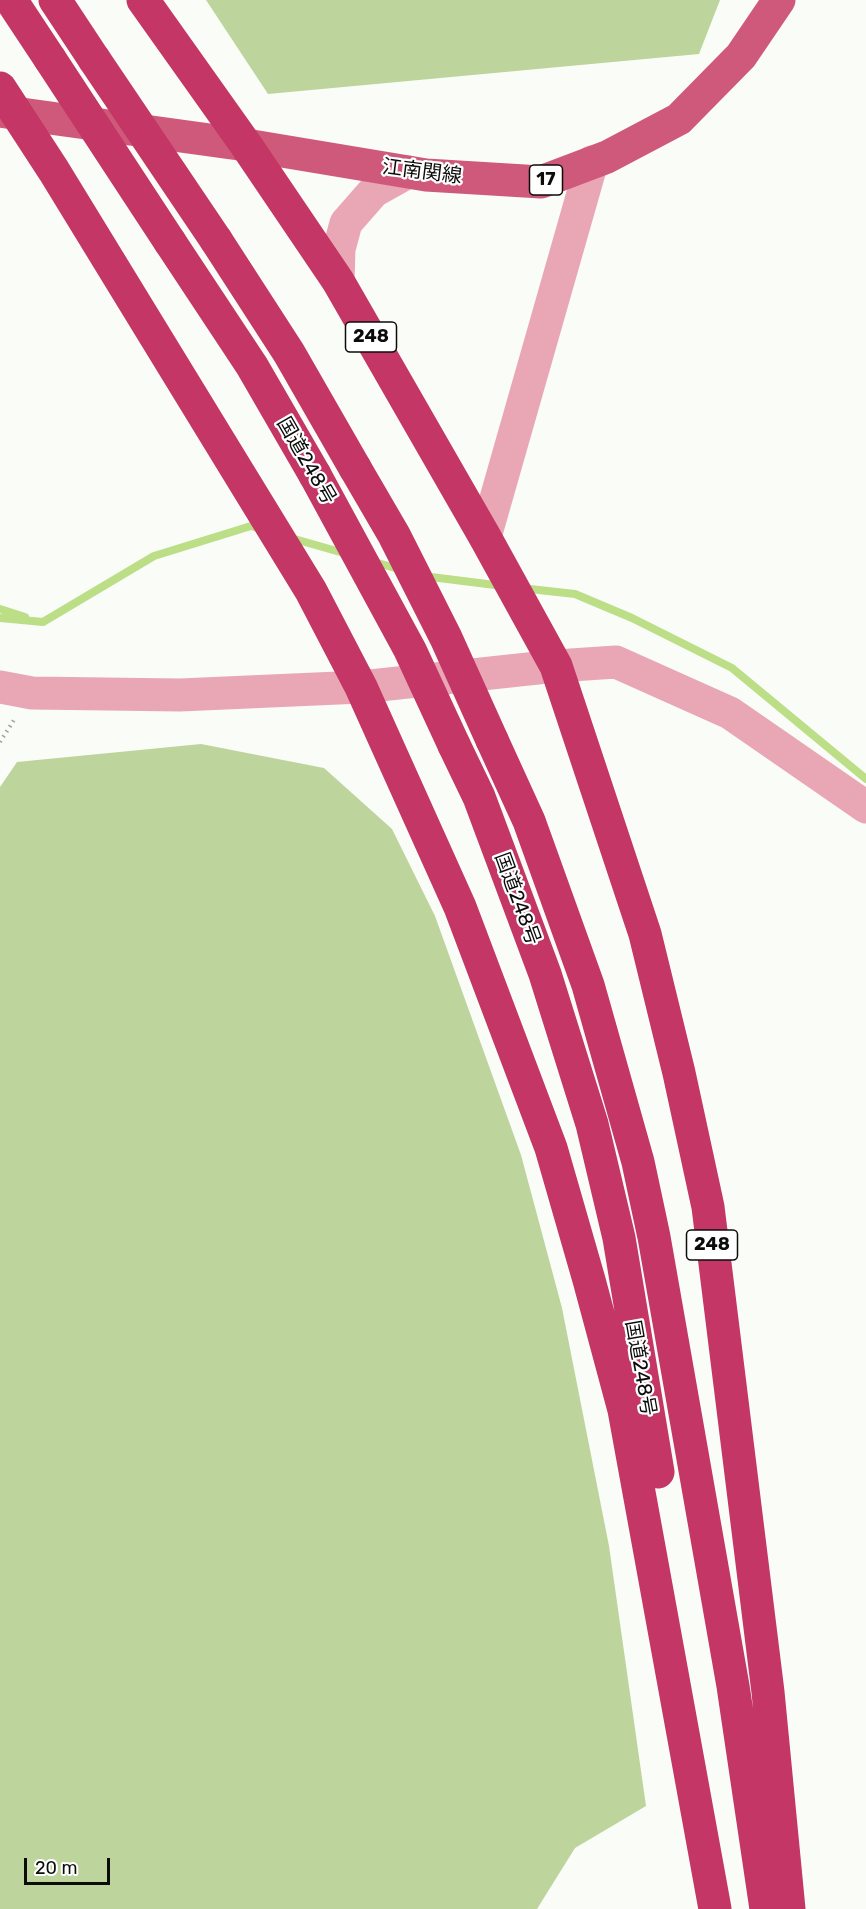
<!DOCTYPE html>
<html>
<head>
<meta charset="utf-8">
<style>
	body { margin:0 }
	#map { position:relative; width:866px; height:1909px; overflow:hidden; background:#fafcf8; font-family:Rubik,sans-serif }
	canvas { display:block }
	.scale { position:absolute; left:24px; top:1858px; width:86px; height:27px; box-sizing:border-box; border:3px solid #0c0d0b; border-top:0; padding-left:8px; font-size:18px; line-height:21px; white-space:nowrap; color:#0c0d0b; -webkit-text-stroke:4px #fff; paint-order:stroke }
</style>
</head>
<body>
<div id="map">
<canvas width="866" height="1909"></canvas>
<div class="scale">20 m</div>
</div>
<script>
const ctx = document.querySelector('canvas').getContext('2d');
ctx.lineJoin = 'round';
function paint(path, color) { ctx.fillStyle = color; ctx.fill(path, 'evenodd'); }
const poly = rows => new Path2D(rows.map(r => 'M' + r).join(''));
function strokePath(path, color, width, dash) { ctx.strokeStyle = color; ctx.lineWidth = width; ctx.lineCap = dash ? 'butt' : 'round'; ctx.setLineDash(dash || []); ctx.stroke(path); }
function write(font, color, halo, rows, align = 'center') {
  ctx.font = font + ' Rubik,"Noto Sans JP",sans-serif'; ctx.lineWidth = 4.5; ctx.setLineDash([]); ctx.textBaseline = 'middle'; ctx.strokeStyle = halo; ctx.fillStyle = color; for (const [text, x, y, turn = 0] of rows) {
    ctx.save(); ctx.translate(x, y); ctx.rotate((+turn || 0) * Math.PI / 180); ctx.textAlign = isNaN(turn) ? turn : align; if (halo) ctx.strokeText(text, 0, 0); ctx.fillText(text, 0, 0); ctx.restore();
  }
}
paint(poly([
	[206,0,720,0,699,54,268,94],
	[201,744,324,768,392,829,435,916,521,1155,562,1308,609,1546,646,1806,575,1848,537,1909,0,1909,0,787,17,762]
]), '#bdd59c');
strokePath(poly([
	[291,538,347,554],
	[371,561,402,570],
	[423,576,503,586],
	[521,588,575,594,632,618,732,668,866,779],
	[0,609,25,617],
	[0,618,43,622,154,556,251,526,261,529]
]), '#bbde87', 8);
strokePath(poly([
	[0,742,14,720]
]), '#a0a29f', 4, [1.5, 4.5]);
strokePath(poly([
	[338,281,339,249,346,223,374,191,408,172],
	[485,537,592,162],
	[0,687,32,693,180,695,361,687,556,666,616,662,730,713,866,807]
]), '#e9a7b5', 33);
strokePath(poly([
	[0,111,246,145,426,175,541,182,607,157,679,119,741,56,779,0]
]), '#cf597a', 33);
strokePath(poly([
	[11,0,50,59],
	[55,0,94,59],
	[143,0,246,145,338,281,485,537,556,666,645,934,679,1073,708,1207,768,1692,789,1909],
	[0,88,54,171,311,591,361,687,460,907,551,1148,589,1280,624,1410,715,1909],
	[216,240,289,353,355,468],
	[170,242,252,366,315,475],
	[492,740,529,821,588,985,638,1162,654,1237,733,1686,766,1909],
	[454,745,479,797,545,974,592,1124,619,1238,658,1472]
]), '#c33665', 33);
strokePath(poly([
	[50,59,170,242],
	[94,59,216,240],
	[355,468,394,535,446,638,492,740],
	[315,475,410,650,454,745]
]), '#c33665', 33);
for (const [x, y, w] of [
	[546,180,33],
	[371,337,51],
	[712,1245,51]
]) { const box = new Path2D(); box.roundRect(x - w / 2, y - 15, w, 30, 4.5); ctx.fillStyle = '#fff'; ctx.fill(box); strokePath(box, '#0c0d0b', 1.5); }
write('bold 18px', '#0c0d0b', null, [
	["17",546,180],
	["248",371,337],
	["248",712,1245]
]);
write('20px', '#0c0d0b', '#fff', [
	["江南関線",422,172,7],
	["国道248号",306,461,60],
	["国道248号",517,899,70],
	["国道248号",640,1368,80]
]);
</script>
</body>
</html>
